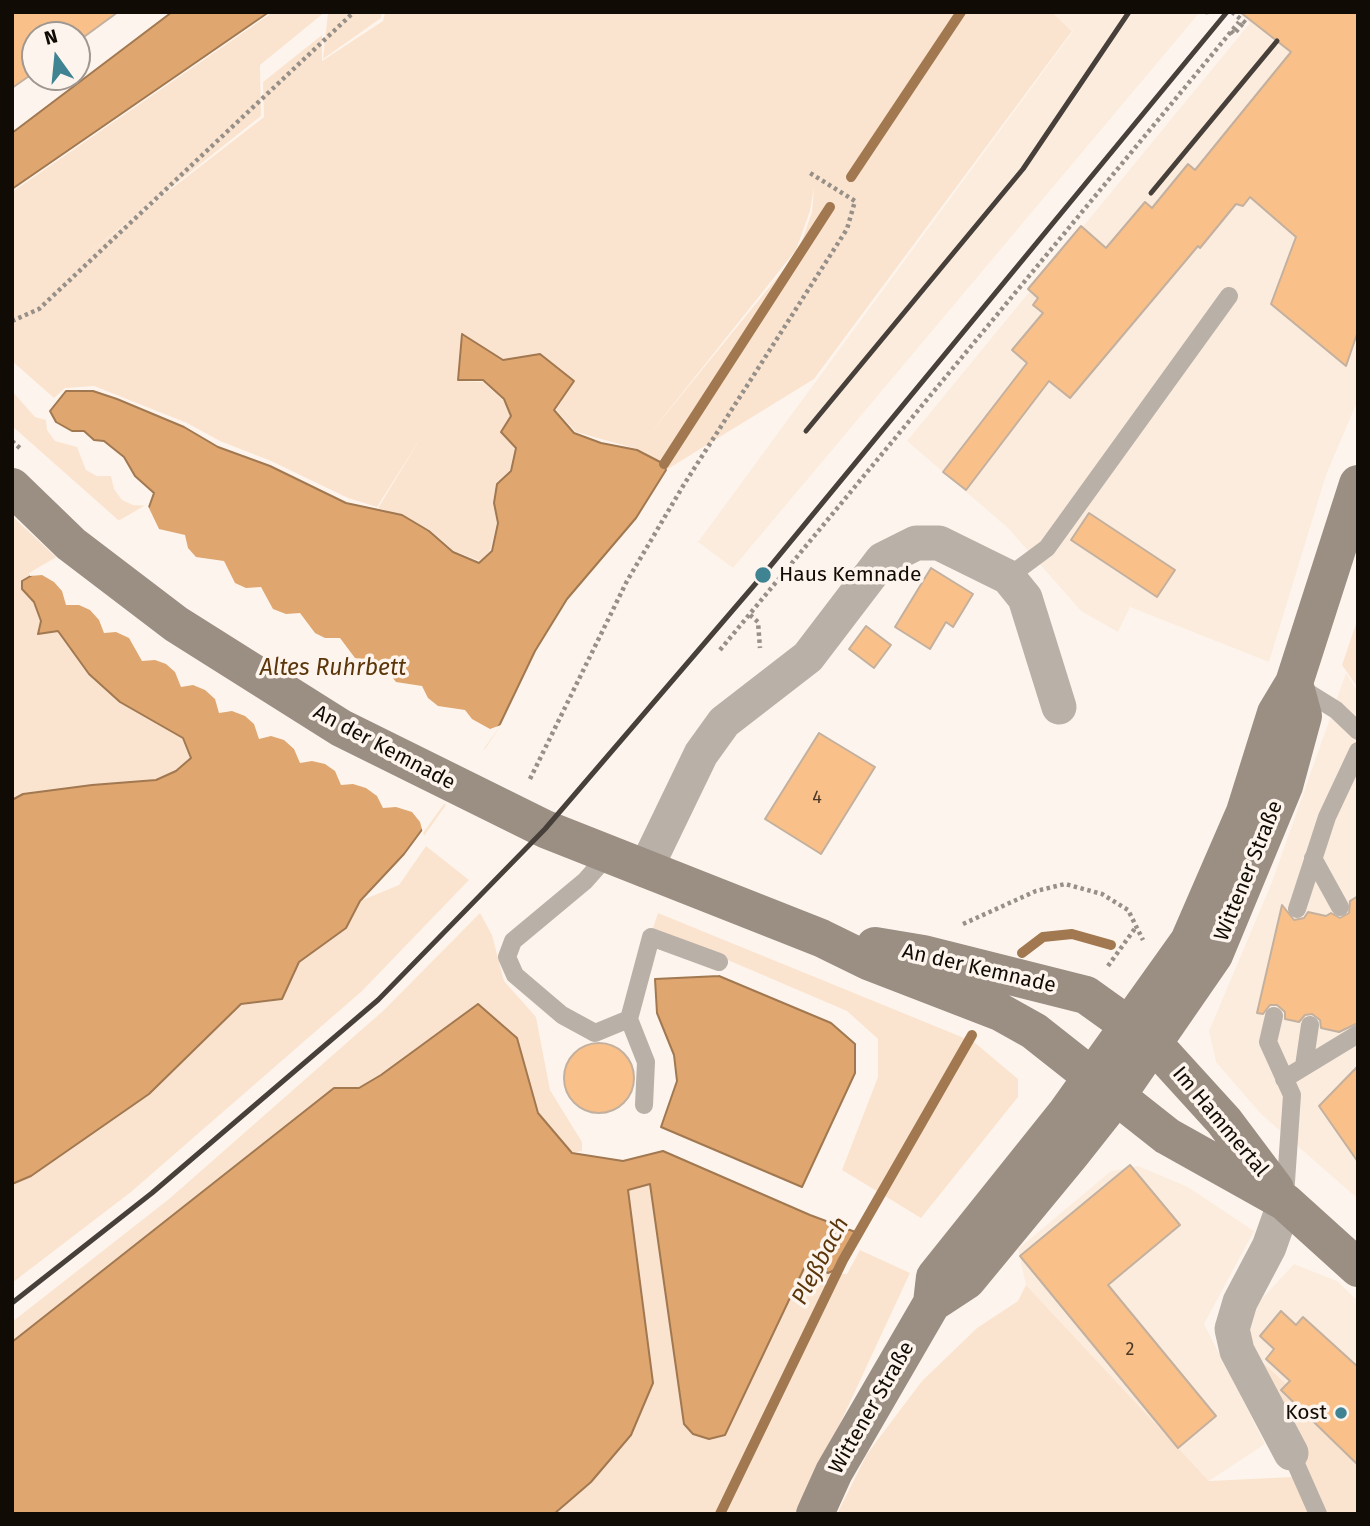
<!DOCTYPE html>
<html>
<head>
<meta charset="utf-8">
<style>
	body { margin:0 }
	#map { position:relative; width:1370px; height:1526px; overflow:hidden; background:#fdf5ed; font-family:"Fira Sans",sans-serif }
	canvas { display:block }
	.frame { position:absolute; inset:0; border:14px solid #110b05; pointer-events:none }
	.north { position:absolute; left:21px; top:21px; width:70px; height:70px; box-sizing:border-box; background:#fdf5ed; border:2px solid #9f9790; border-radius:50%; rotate:345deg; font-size:19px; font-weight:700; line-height:28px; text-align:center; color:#110b05 }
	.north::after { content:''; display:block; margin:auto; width:24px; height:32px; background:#408493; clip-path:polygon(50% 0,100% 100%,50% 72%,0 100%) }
</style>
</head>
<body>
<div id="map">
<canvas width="1370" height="1526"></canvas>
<div class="frame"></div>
<div class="north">N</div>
</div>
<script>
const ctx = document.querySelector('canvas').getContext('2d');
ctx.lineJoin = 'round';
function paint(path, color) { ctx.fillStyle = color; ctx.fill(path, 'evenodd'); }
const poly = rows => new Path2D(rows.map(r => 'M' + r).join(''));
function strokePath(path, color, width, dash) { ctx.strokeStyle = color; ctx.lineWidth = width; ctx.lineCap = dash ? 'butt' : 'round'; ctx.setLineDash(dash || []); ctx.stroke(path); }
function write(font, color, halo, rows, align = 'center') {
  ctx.font = font + ' "Fira Sans",sans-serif'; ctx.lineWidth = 7; ctx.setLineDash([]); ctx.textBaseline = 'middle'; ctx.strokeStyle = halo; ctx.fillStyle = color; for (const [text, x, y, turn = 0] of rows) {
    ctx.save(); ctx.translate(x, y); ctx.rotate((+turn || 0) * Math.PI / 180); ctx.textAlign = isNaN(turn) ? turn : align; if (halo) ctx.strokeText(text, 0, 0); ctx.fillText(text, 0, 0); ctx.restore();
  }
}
paint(poly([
	[1052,12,1200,12,733,568,698,542,1073,31],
	[1237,12,1358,12,1358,400,1326,475,1269,662,1130,607,1118,632,1081,611,1008,528,907,441,1250,23],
	[1346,673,1358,691,1358,1199,1261,1114,1216,1062,1209,1031,1272,882],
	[1138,1166,1188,1187,1254,1231,1204,1324,1265,1444,1209,1481,1026,1285,1018,1249,1111,1171],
	[1294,1264,1337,1281,1358,1301,1358,1450,1243,1343,1256,1305]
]), '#fcecdd');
paint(poly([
	[273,12,325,12,260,65,261,116,82,258,264,117,263,82,322,35,322,61,383,21,385,12,1052,12,1072,31,814,379,666,470,664,464,637,449,576,432,556,410,574,380,540,354,503,359,461,334,457,381,483,382,504,401,511,416,501,432,515,447,510,470,496,483,493,504,497,523,490,551,480,561,454,551,430,530,402,515,378,508,422,436,377,507,348,498,271,461,220,441,187,423,94,386,65,388,54,398,12,361,12,192],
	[814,187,812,212,798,252,648,436,796,250,810,211],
	[328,12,382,12,381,18,323,59],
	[12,391,35,417,46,420,47,430,55,441,77,447,86,470,97,476,111,476,114,489,122,500,133,505,148,506,152,518,490,729,501,725,485,749,422,719,235,606,117,519,12,426],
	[12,516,68,568,316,736,446,805,424,836,420,822,42,575,30,576,22,581,22,590,34,602,41,621,37,633,58,631,89,674,184,738,192,758,176,771,156,780,92,785,23,794,12,800],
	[1358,618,1358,688,1342,665],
	[426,846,469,880,362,991,131,1192,12,1283,12,1185,31,1176,150,1094,241,1005,282,1000,300,962,346,929,360,901,399,885],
	[480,913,492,935,504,981,536,1017,550,1090,582,1142,582,1151,572,1153,538,1113,517,1038,478,1004,381,1075,359,1088,334,1088,12,1342,12,1322,169,1199,384,1010],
	[658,913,974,1042,1018,1079,1018,1097,921,1218,842,1170,878,1077,878,1039,847,1011,653,928],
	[651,1184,684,1424,793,1288,807,1261,828,1273,847,1274,860,1250,910,1273,798,1514,554,1514,563,1508,653,1383,628,1189],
	[1026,1285,1209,1481,1292,1477,1291,1443,1255,1355,1358,1450,1358,1514,837,1514,867,1454,922,1381,977,1328,1018,1301]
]), '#fbe4cf');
const water = poly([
	[172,12,269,12,12,189,12,133,172,12],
	[462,334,503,360,540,354,574,381,554,410,574,433,601,443,637,450,664,464,666,470,636,518,567,599,535,651,500,724,404,854,360,901,346,928,299,962,282,999,241,1004,149,1094,31,1176,12,1184,12,800,23,794,92,785,156,780,176,771,191,758,183,738,120,702,89,674,58,631,38,634,41,621,34,602,22,589,22,581,149,507,154,493,135,476,124,457,104,441,94,440,84,431,72,431,56,422,50,411,66,391,93,391,117,399,184,427,218,447,270,466,346,503,402,515,429,531,453,552,479,563,492,551,498,523,494,503,497,484,511,471,516,448,501,432,511,416,504,399,483,380,458,380,462,334],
	[719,976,831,1023,855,1044,855,1073,802,1187,661,1127,677,1081,674,1055,657,1013,655,979,719,976],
	[478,1004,517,1038,538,1113,572,1153,623,1161,663,1151,810,1215,858,1233,839,1268,828,1273,807,1262,725,1435,709,1439,693,1434,684,1424,650,1184,628,1190,653,1383,631,1435,591,1482,554,1514,12,1514,12,1342,334,1088,359,1088,381,1075,478,1004]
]);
paint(water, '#dfa670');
strokePath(water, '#a17850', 2);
paint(poly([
	[144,506,148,506,159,529,185,535,188,548,196,557,224,561,235,583,246,588,261,587,273,609,286,614,300,613,315,633,325,638,340,638,355,658,381,663,396,682,422,686,428,698,438,706,465,710,472,719,490,729,501,725,423,833,420,822,412,812,396,807,383,808,377,796,366,788,353,784,341,785,335,771,325,764,312,761,300,763,294,749,284,740,271,736,259,739,254,724,245,716,232,711,219,713,215,699,205,690,193,685,181,687,175,672,166,664,155,660,142,661,129,638,116,632,104,633,99,620,90,610,79,605,66,605,62,591,54,582,42,575,30,576,29,573]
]), '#fdf5ed');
strokePath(poly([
	[851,177,961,12],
	[664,464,830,207],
	[1022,953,1043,937,1072,934,1111,945],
	[720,1514,843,1260,972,1035]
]), '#a17850', 10);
const building = poly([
	[12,12,118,12,77,42,77,35,35,35,35,72,12,88,12,12],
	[1240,12,1358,12,1358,331,1346,366,1271,304,1296,237,1250,197,1243,206,1236,204,1200,248,1198,246,1070,398,1049,381,966,490,943,472,1027,363,1012,350,1043,313,1033,305,1038,298,1028,289,1081,226,1106,248,1145,202,1152,208,1188,164,1195,170,1291,52,1240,12],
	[1089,513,1175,570,1157,597,1071,540,1089,513],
	[931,568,973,594,953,627,946,622,930,649,895,627,931,568],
	[866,626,891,645,874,668,849,649,866,626],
	[819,733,875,767,821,854,765,819,819,733],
	[1358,896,1358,1023,1339,1032,1321,1028,1320,1020,1312,1014,1305,1015,1299,1022,1285,1019,1285,1012,1277,1005,1270,1005,1263,1014,1257,1013,1282,905,1294,920,1304,918,1308,912,1326,916,1331,913,1340,918,1349,913,1350,901,1358,896],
	'564 1078a35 35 0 1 1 70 0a35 35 0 1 1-70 0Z',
	[1358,1066,1358,1162,1319,1106,1358,1066],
	[1130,1165,1180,1225,1108,1285,1216,1416,1178,1448,1020,1256,1130,1165],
	[1281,1311,1296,1325,1303,1317,1358,1367,1358,1465,1281,1390,1290,1381,1266,1359,1274,1349,1260,1336,1281,1311]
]);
paint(building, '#fac089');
strokePath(building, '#c3b09e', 2);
strokePath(poly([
	[1205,12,1209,12],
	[1232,12,1248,25],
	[1231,31,1234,34,1244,22],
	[12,321,39,309,354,12],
	[12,441,22,450],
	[750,615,758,622,760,648],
	[720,650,1239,22],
	[530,779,627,581,683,486,847,229,855,201,810,173],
	[963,924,1036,891,1065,884,1102,894,1128,910,1143,940],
	[1108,966,1136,927]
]), '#979089', 4.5, [3.5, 3.5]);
strokePath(poly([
	[1008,577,1047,548,1229,296],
	[1299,687,1336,710,1358,731],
	[608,855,585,881,513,941,507,957,515,975,562,1015,595,1033,629,1019,651,937,719,962],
	[1313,858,1340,907],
	[1297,909,1327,817,1358,751],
	[1274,1016,1268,1042,1292,1095,1285,1196],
	[629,1019,646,1062,644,1105],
	[1304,1066,1310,1025],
	[1284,1079,1358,1034],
	[1291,1453,1318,1514]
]), '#b9b0a8', 18);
strokePath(poly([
	[645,870,701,754,724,722,808,657,882,560,916,543,939,543,1008,577,1025,598,1059,707],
	[1285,1202,1269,1247,1240,1302,1232,1329,1237,1351,1291,1453]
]), '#b9b0a8', 35);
strokePath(poly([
	[12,487,71,544,176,624,341,728,545,829,821,938,868,961,1000,1012,1034,1031,1167,1136,1285,1202,1358,1268],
	[875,946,923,954,1086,995,1153,1043,1224,1121,1275,1189],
	[932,1303,967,1280,1071,1154,1116,1097,1214,955,1284,786,1303,716,1294,683],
	[815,1514,834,1472,932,1303,935,1277,1067,1112,1189,941,1245,812,1276,713,1294,683,1358,484]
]), '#9b8e83', 38);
strokePath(poly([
	[1151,193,1277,41],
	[806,431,1023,169,1129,12],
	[12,1303,152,1193,378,1000,545,829,763,575,1227,12]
]), '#47403a', 5);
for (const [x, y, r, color] of [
	[763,575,9,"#408493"],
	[1341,1413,7,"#408493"]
]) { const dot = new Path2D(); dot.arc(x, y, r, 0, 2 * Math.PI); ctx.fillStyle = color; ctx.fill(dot); strokePath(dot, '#fdf5ed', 2.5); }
write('18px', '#4b3826', null, [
	["4",817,798],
	["2",1130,1350]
]);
write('21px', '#110b05', '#fdf5ed', [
	["Haus Kemnade",779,575],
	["Kost",1327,1413,"right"]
], 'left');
write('21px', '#110b05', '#fdf5ed', [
	["An der Kemnade",384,748,28],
	["Wittener Straße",1249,871,-68],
	["An der Kemnade",979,969,13],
	["Im Hammertal",1220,1122,50],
	["Wittener Straße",872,1408,-60]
]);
write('italic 23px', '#5c360b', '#fdf5ed', [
	["Altes Ruhrbett",333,669],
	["Pleßbach",821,1261,-62]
]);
</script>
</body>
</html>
